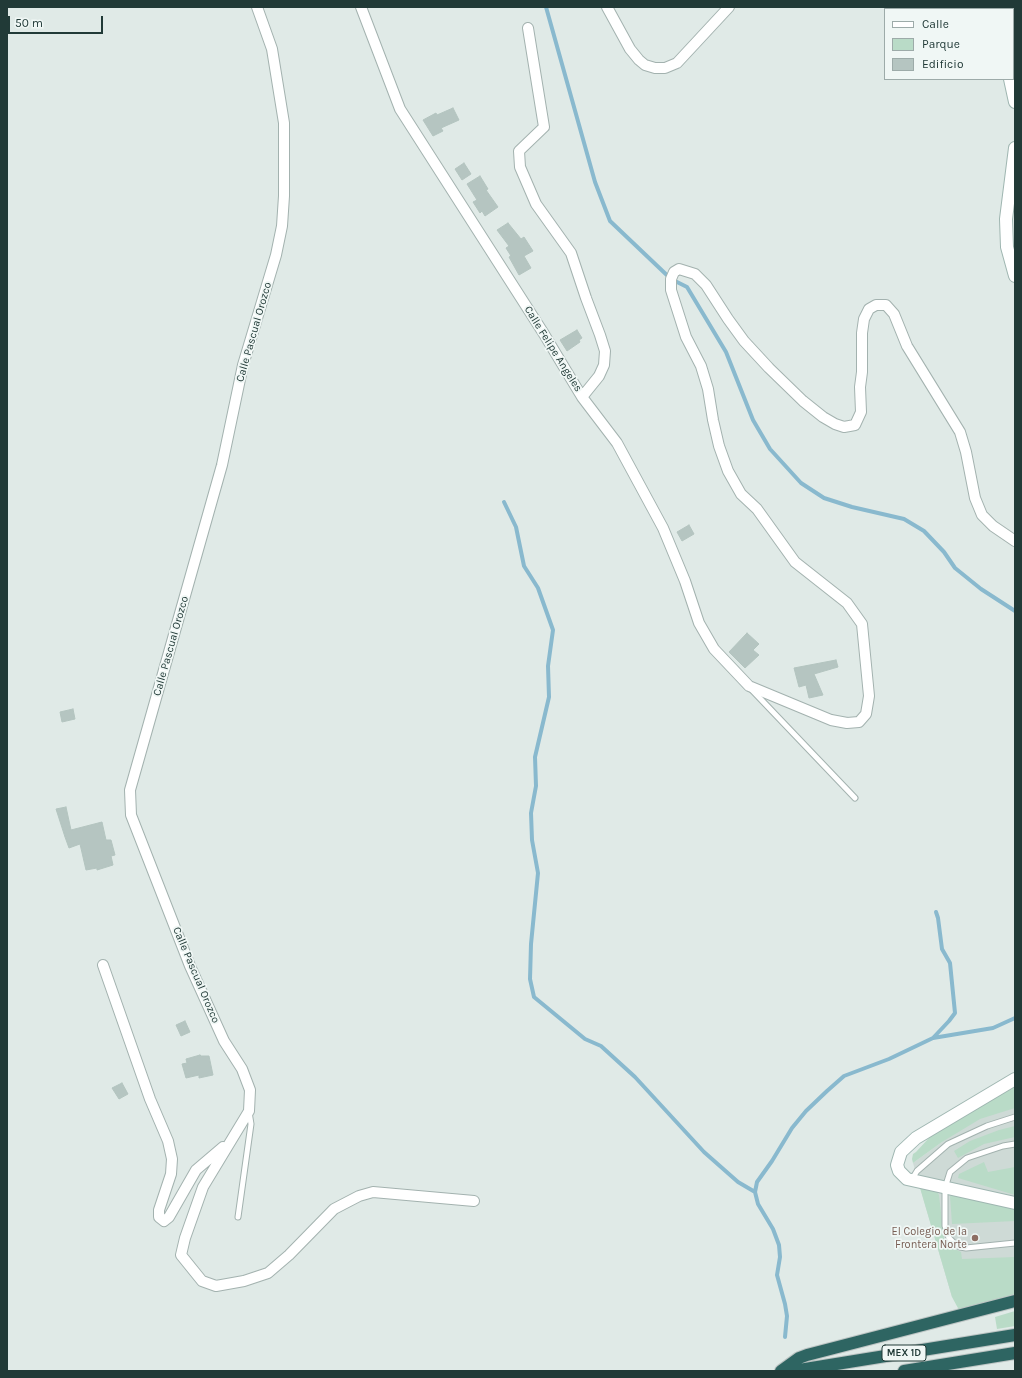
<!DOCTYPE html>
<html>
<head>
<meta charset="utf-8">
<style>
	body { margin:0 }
	#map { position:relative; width:1022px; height:1378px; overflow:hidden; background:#e0eae7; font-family:Karla,sans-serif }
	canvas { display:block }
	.frame { position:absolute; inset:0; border:8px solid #213a37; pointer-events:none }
	.legend { position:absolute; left:884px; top:8px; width:130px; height:72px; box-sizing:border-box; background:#f0f7f5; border:1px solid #9daba9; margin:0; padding:5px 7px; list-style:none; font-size:12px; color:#213a37 }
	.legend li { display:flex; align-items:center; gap:8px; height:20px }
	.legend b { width:20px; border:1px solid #9daba9 }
	.scale { position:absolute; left:8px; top:16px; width:95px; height:18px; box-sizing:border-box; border:2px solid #213a37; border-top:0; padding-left:5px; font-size:12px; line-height:14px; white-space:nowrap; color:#213a37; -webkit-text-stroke:3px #f0f7f5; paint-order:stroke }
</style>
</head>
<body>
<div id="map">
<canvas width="1022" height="1378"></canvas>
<div class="frame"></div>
<ul class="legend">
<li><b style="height:5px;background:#fff"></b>Calle</li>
<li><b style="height:11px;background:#b9dbc7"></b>Parque</li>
<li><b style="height:11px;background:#b5c5c1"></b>Edificio</li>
</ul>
<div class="scale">50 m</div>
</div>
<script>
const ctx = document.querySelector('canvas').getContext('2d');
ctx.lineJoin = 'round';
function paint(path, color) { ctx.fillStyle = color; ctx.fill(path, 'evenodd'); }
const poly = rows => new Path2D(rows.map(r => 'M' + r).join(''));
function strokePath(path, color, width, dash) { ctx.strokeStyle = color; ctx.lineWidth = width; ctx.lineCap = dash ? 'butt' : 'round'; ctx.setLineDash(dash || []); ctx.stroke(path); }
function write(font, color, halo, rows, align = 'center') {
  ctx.font = font + ' Karla,sans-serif'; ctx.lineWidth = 3.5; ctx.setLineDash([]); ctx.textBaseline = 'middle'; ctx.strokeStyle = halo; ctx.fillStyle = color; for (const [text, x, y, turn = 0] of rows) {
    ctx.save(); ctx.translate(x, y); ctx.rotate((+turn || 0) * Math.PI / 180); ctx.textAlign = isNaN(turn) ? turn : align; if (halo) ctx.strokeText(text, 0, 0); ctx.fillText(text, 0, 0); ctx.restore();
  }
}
paint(poly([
	[1015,1097,1015,1289,952,1297,913,1163,972,1120]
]), '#cedad6');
paint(poly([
	[1015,1086,1015,1108,980,1119,942,1142,913,1163,912,1159,913,1154,916,1152,940,1126],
	[1015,1126,1015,1137,984,1144,958,1158,954,1151,970,1141,999,1130],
	[984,1162,988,1172,1015,1167,1015,1195,958,1178,959,1174],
	[920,1188,935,1189,939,1195,944,1239,951,1247,961,1252,962,1259,1015,1257,1015,1294,959,1310,952,1297],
	[958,1195,1015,1209,1015,1221,952,1224,950,1196],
	[1015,1311,1015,1326,997,1329,995,1317]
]), '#b9dbc7');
strokePath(poly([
	[546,7,595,182,610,221,671,279,687,287,726,352,753,420,770,449,801,483,824,498,852,507,904,519,924,531,944,552,955,568,981,589,1015,611],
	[504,502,516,527,524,566,538,588,553,630,548,666,549,697,535,757,536,786,531,813,532,840,538,873,531,944,530,979,534,997,585,1039,601,1046,635,1077,704,1152,738,1182,755,1192],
	[933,1038,993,1028,1015,1018],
	[785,1337,787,1316,785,1304,777,1275,780,1257,779,1245,773,1229,758,1204,755,1192,757,1182,772,1161,792,1128,806,1111,827,1091,844,1076,889,1059,933,1038,949,1021,955,1013,950,963,942,949,938,918,936,912]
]), '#89b9ce', 4);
const building = poly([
	[453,108,459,120,441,128,443,131,433,136,423,120,436,113,437,115,453,108],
	[464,163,471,174,462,180,455,169,464,163],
	[480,176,488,189,486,190,498,207,485,216,482,211,480,213,473,202,477,200,467,184,480,176],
	[508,223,521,239,524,237,533,251,524,256,531,268,519,275,509,257,511,256,506,248,509,246,497,230,508,223],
	[577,330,582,338,579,340,580,342,567,351,560,340,577,330],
	[689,525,694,534,682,541,677,532,689,525],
	[747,633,759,644,753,650,759,655,745,668,729,652,747,633],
	[836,660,838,667,814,674,823,695,809,698,806,685,799,687,794,668,836,660],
	[73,709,75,719,62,722,60,712,73,709],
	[66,807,71,830,102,822,106,840,111,840,115,855,111,856,113,865,97,870,97,868,86,870,80,844,69,848,65,837,56,809,66,807],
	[185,1021,190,1032,181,1036,176,1025,185,1021],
	[200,1055,201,1056,209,1056,213,1075,199,1078,199,1075,186,1078,182,1064,187,1063,186,1059,200,1055],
	[122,1083,128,1094,119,1099,112,1088,122,1083]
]);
paint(building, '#b5c5c1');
strokePath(building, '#b3c4bf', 1);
const lane = poly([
	[752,690,855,798],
	[1015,1144,1003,1146,967,1158,950,1172,945,1188,945,1226,949,1238,954,1243,960,1247,966,1248,1015,1243],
	[912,1179,917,1171,948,1144,987,1126,1015,1117],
	[238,1217,251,1124,249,1112]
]);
const street = poly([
	[257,7,272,49,284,123,284,196,282,226,276,255,243,365,222,465,130,790,131,815,190,966,224,1041,242,1069,250,1090,249,1111,203,1187,185,1238,181,1255,202,1281,216,1286,244,1281,268,1273,289,1255,334,1209,359,1196,373,1192,474,1201],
	[361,7,400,109,544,334,582,397,617,443,663,528,685,581,699,623,714,649,749,686,831,720,847,723,859,722,866,714,869,696,862,624,847,603,795,562,757,509,741,494,728,471,719,446,713,420,708,389,701,366,686,337,671,290,671,279,674,272,679,269,695,274,706,285,728,319,744,341,769,368,803,401,823,417,835,424,844,427,855,425,861,412,860,387,862,372,862,333,864,319,869,309,876,305,886,305,894,314,907,346,960,432,966,452,975,498,982,515,993,526,1015,541],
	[607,7,630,49,639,60,645,65,655,68,665,68,677,63,729,7],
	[528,28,544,127,519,151,520,167,536,204,571,253,586,298,600,335,605,351,604,365,599,376,582,397],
	[103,965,150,1099,168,1141,172,1159,171,1174,159,1210,159,1217,164,1221,169,1217,196,1170,223,1147]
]);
const secondary = poly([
	[950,7,952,9],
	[1010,79,1015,102],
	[1015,148,1006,219,1007,247,1015,276],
	[1015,1079,916,1138,901,1152,897,1165,899,1171,907,1179,1015,1203]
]);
const highway = poly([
	[781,1371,799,1358,807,1355,1015,1301],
	[793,1371,1015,1335],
	[904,1371,1015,1353]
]);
strokePath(lane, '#a3b2af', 7);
strokePath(street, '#a3b2af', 12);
strokePath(secondary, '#9fb6b1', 14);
strokePath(highway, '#bcc4c3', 14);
strokePath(lane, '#fff', 5);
strokePath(street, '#fff', 10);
strokePath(secondary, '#fff', 12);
strokePath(highway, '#2e6562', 12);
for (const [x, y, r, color] of [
	[975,1238,4,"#8d6e63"]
]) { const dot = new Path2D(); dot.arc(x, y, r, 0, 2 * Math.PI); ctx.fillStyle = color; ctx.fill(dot); strokePath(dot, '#f0f7f5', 1.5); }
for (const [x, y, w] of [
	[904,1353,44]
]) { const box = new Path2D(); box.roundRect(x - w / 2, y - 8, w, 16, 3); ctx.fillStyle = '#f0f7f5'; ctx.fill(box); strokePath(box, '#213a37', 1); }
write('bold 10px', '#213a37', null, [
	["MEX 1D",904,1353]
]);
write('11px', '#213a37', '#f0f7f5', [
	["Calle Pascual Orozco",254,332,-74],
	["Calle Felipe Angeles",553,349,58],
	["Calle Pascual Orozco",171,646,-74],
	["Calle Pascual Orozco",196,975,67]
]);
write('11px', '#785e54', '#f0f7f5', [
	["El Colegio de la",967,1232],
	["Frontera Norte",967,1245]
], 'right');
</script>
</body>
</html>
